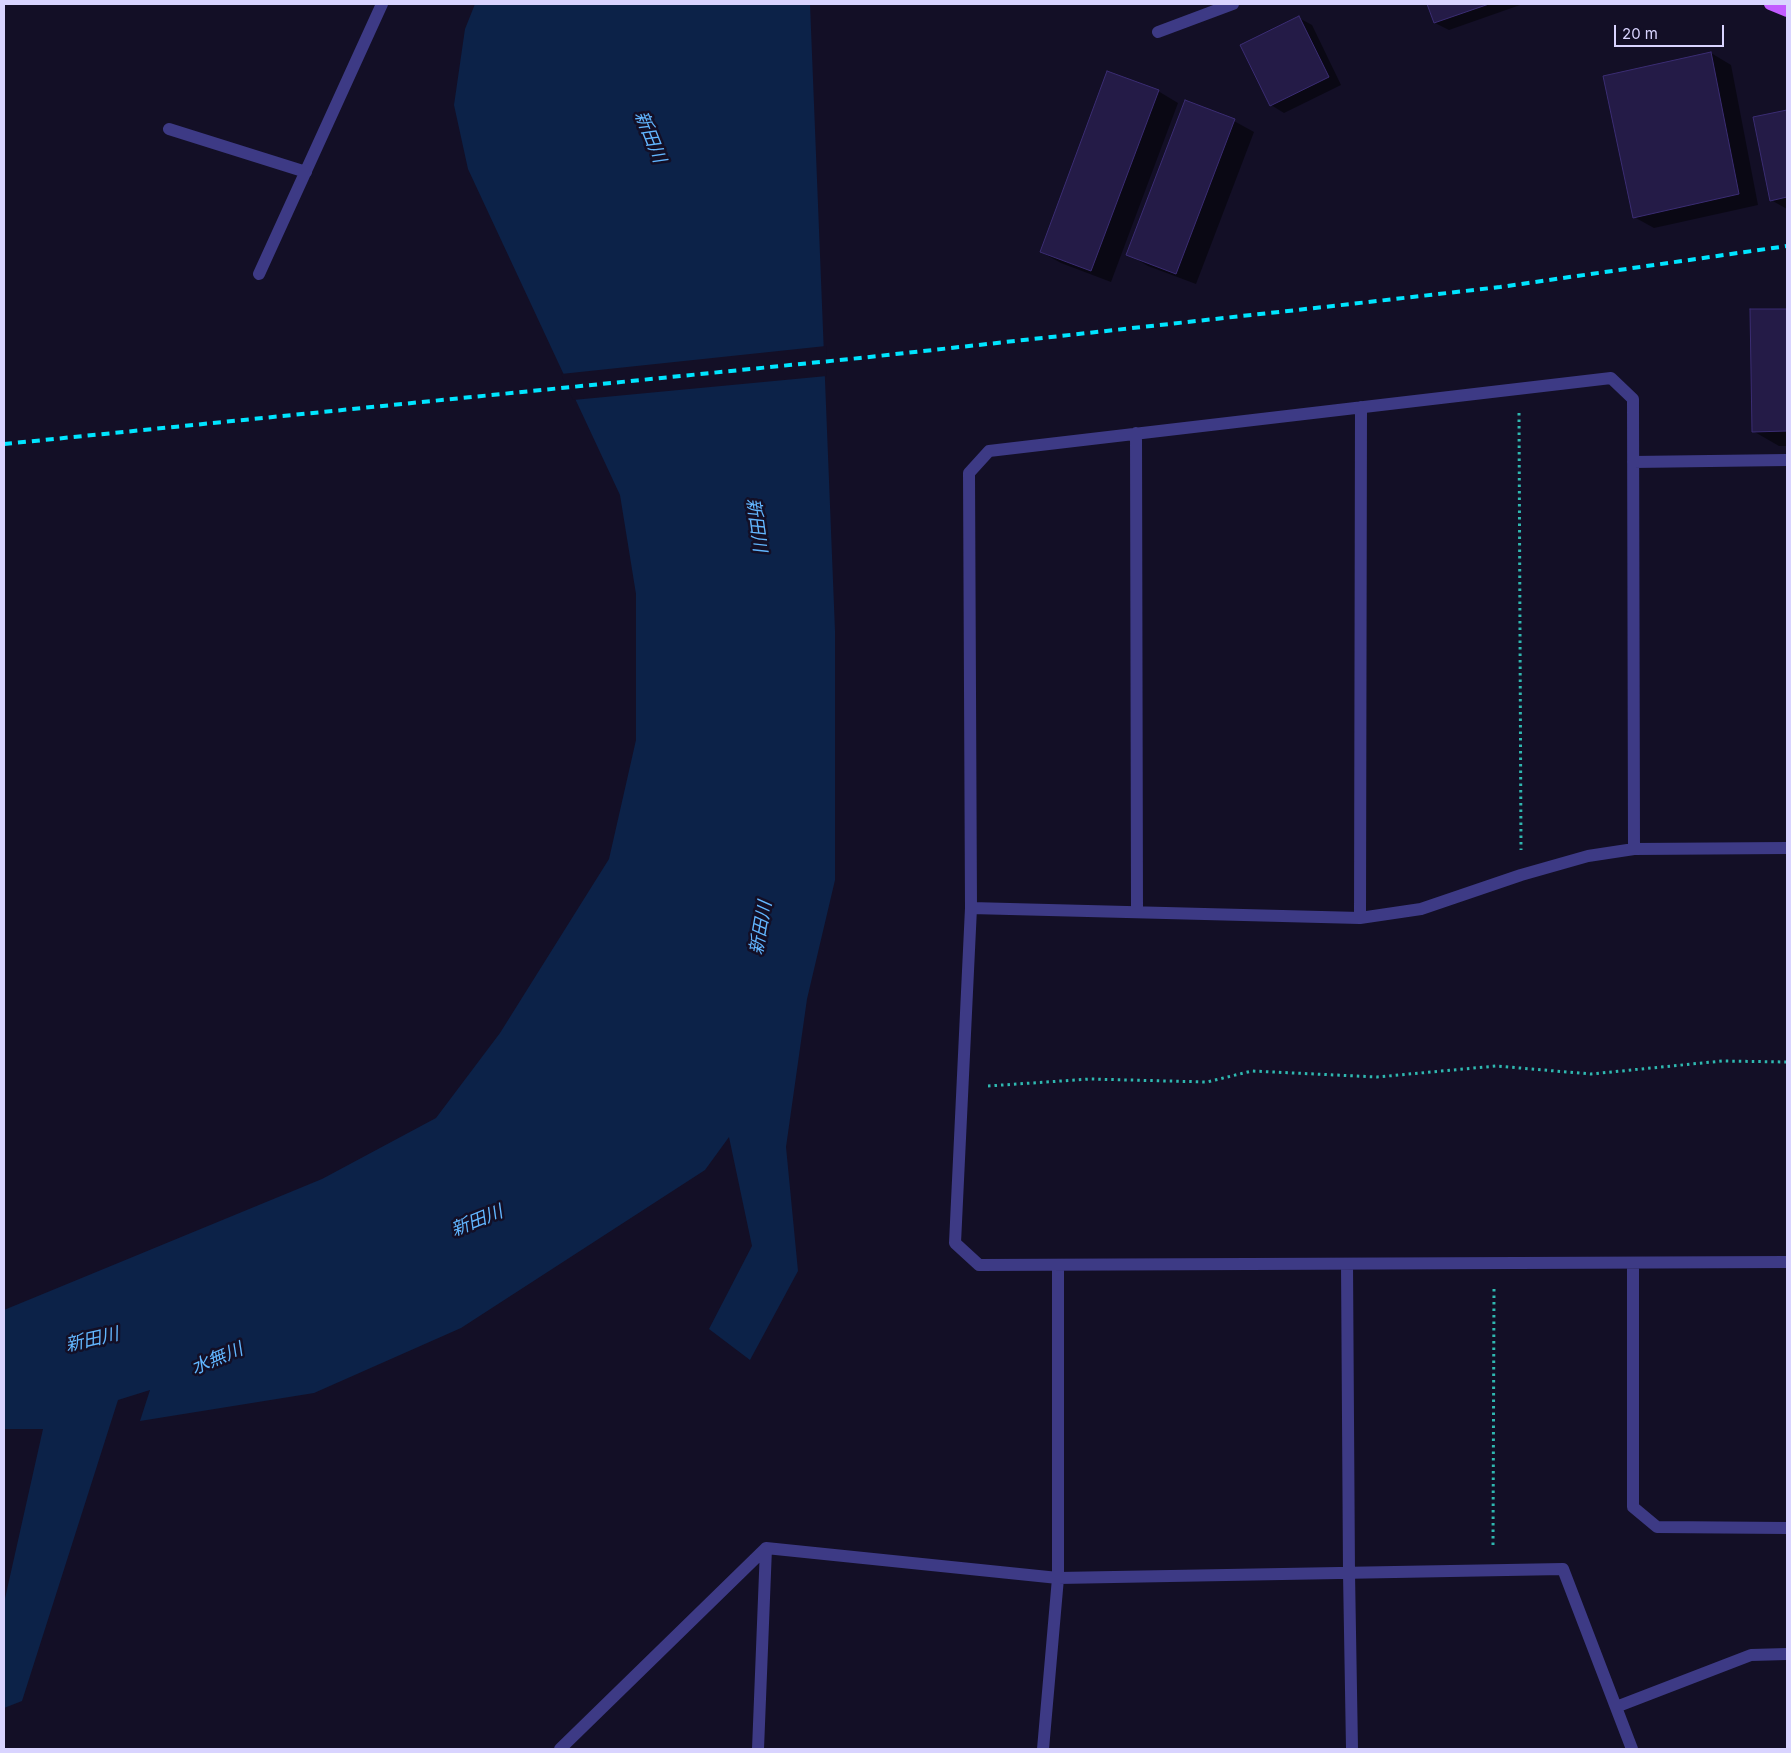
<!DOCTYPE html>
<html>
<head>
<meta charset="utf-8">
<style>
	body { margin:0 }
	#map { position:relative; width:1791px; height:1753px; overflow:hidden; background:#130f26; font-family:Inter,sans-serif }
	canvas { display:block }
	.frame { position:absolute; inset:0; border:5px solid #d9d4ff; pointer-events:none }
	.scale { position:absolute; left:1614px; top:25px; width:110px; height:22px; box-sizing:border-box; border:2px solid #d9d4ff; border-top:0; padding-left:6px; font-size:15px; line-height:18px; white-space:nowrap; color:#d9d4ff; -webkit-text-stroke:4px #130f26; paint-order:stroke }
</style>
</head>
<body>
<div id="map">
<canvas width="1791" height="1753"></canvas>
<div class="frame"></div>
<div class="scale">20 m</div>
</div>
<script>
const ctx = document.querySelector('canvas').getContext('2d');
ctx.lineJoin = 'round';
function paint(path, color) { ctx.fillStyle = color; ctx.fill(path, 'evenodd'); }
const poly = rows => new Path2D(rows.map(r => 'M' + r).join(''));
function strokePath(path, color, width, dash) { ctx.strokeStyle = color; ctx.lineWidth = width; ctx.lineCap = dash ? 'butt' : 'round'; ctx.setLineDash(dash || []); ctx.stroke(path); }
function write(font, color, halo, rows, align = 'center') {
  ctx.font = font + ' Inter,"Noto Sans JP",sans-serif'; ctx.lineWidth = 5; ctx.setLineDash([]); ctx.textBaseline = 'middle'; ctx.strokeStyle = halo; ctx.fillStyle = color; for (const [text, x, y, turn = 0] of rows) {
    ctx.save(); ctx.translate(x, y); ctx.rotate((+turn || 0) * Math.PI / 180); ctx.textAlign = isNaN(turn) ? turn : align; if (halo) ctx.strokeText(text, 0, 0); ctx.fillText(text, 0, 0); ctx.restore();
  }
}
paint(poly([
	[475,4,810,4,835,631,835,880,807,999,786,1147,798,1271,750,1360,709,1329,752,1246,729,1137,705,1170,461,1328,314,1393,140,1421,150,1390,118,1400,22,1701,4,1708,4,1603,43,1429,4,1429,4,1310,322,1179,436,1118,500,1033,609,859,636,740,636,594,620,495,468,169,454,105,465,29]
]), '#0c2248');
paint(poly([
	[826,346,827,376,573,400,561,374]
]), '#130f26');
paint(poly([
	[1429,4,1523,4,1449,30,1435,23],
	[1299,18,1312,25,1341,85,1284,113,1271,105],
	[1711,53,1731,65,1758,205,1654,228,1634,217],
	[1158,91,1178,103,1111,282,1061,263,1041,252],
	[1787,111,1787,209,1771,200,1754,118],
	[1234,121,1254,132,1196,284,1148,266,1128,254],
	[1787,310,1787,446,1779,446,1753,431,1751,311]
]), '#0007');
const building = poly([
	[1427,4,1489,4,1434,23,1427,4],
	[1299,16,1329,77,1270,106,1240,45,1299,16],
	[1711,52,1739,194,1633,218,1603,76,1711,52],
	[1107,71,1159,90,1091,271,1040,252,1107,71],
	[1185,100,1235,119,1176,274,1126,255,1185,100],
	[1787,110,1787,197,1770,201,1753,117,1787,110],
	[1750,309,1787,309,1787,431,1752,432,1750,309]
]);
paint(building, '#241b47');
strokePath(building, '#3b2d73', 1);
strokePath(poly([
	[1519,413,1521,850],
	[988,1086,1090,1079,1207,1082,1252,1071,1377,1077,1496,1066,1591,1074,1722,1061,1787,1062],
	[1493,1545,1494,1289]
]), '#2fb8b0', 3, [2.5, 4]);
strokePath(poly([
	[1158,32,1233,4],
	[169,129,306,172],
	[259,274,382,4],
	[1136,433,1137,912],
	[1633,462,1787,460],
	[1634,849,1633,399,1611,378,989,451,969,473,971,908,955,1243,979,1265,1787,1262],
	[971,908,1360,918,1421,909,1521,875,1588,856,1634,849,1787,848],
	[1360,918,1361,407],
	[1347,1264,1349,1573,1352,1749],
	[1633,1264,1633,1507,1657,1527,1787,1528],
	[1616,1707,1751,1655,1787,1654],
	[560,1749,766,1548,1058,1578,1563,1569,1632,1749],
	[758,1749,766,1548],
	[1043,1749,1058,1578,1058,1265]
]), '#3d3a85', 12);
strokePath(poly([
	[1770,4,1787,11]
]), '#c25bff', 12);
strokePath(poly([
	[4,444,860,358,1333,306,1500,287,1787,246]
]), '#00e5ff', 4, [8, 6]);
write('italic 18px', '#62b6ff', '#130f26', [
	["新田川",650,137,68],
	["新田川",756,525,82],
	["新田川",761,928,-80],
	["新田川",477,1221,-22],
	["新田川",92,1340,-13],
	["水無川",217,1359,-23]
]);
</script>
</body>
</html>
